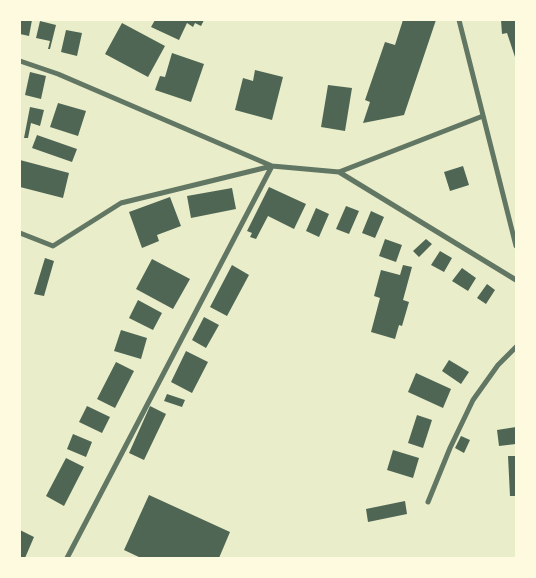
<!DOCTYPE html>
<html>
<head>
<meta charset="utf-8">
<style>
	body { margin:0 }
	#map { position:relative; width:536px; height:578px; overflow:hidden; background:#e9edc9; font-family:"Public Sans",sans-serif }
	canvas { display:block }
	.frame { position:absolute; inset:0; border:21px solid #fefae0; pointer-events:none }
</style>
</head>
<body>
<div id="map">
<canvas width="536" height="578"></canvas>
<div class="frame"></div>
</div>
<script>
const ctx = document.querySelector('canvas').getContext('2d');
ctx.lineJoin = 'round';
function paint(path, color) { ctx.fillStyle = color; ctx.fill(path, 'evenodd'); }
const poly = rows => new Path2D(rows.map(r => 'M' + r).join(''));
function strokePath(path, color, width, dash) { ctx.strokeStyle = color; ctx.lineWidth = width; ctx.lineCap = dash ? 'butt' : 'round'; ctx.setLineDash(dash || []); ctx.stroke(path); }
paint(poly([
	[20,20,32,20,29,36,20,34],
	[155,20,204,20,201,26,195,23,193,27,187,23,179,40,151,27],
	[403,20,436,20,404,115,363,123,370,102,365,100,385,42,395,45],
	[501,20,516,20,516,60,507,33,502,34],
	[40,21,56,25,50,49,48,49,50,41,36,38],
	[122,23,165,46,148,77,105,54],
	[66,30,82,33,77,56,61,52],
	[172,53,204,64,191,102,155,90,160,76,165,77],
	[255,70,283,77,272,120,235,110,243,78,253,81],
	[30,72,46,76,41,99,25,95],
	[328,85,352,88,345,131,321,127],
	[58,103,86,111,78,136,50,127],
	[30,107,44,110,40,126,31,123,28,138,24,138],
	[37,135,77,149,72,162,32,148],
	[20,160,69,173,63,198,20,187],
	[463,166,469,185,450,191,444,172],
	[269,187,306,204,294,229,268,216,256,239,250,237,252,233,247,231],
	[232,188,236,209,191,218,187,196],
	[170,197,181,226,157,235,159,241,142,248,129,212],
	[346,206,359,211,349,234,336,229],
	[316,208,329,214,319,237,306,231],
	[371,211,384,217,375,238,362,233],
	[385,239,402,245,396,262,379,256],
	[426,239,432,244,419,257,413,251],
	[440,251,452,258,444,272,431,265],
	[45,258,54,261,44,296,34,294],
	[152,259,190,279,173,309,136,289],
	[232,265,249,275,227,316,210,307],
	[403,265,412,267,403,300,409,302,402,326,399,325,395,339,371,332,380,298,374,296,381,270,400,275],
	[462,268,476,278,468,291,452,281],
	[487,284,495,290,486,304,477,298],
	[138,300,162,313,153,330,129,318],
	[204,317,219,325,206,348,192,340],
	[121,330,147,338,141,359,114,351],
	[186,351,208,362,192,393,171,382],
	[449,360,469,372,461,384,442,371],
	[116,362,134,371,115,408,97,399],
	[416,373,451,389,443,408,408,392],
	[167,394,185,400,182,407,164,401],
	[87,406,110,417,102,433,79,422],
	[150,406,166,414,144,460,129,453],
	[417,415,432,420,423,448,408,443],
	[516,427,516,444,499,446,497,430],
	[73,434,92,442,86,457,67,449],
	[461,436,470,440,464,453,455,448],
	[393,450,419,458,413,478,387,470],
	[508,456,516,456,516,496,510,496],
	[66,458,84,467,64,506,46,496],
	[149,495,230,532,219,558,141,558,124,550],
	[405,501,407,514,368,522,366,509],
	[20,530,34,537,25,558,20,558]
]), '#4f6655');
strokePath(poly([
	[459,20,516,246],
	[20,61,58,74,272,166,339,172,483,116],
	[339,172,516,280],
	[20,233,53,246,121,203,272,166],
	[428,502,450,448,473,400,498,365,516,347],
	[67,558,272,166]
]), '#617663', 5);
</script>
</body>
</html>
